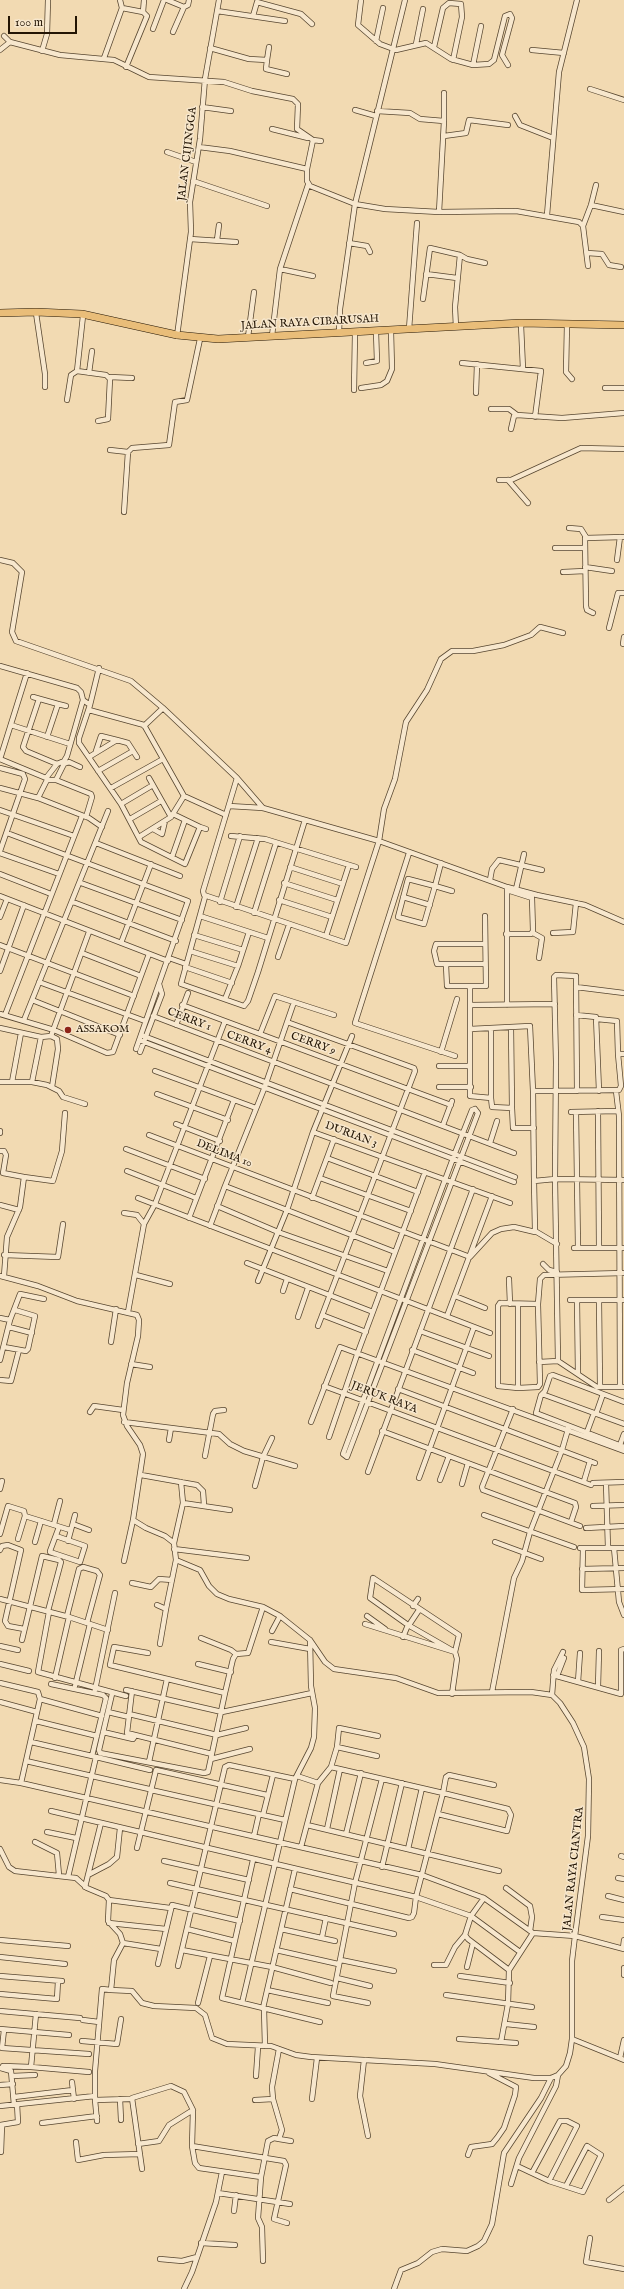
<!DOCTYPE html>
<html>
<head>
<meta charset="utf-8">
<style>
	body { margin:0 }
	#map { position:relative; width:624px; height:2289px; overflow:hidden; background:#f2dab2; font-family:"IM FELL English",serif }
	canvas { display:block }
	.scale { position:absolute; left:8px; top:16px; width:69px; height:18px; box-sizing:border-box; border:2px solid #231504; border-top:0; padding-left:5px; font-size:12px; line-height:14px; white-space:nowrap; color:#231504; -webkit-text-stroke:3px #f7e7cd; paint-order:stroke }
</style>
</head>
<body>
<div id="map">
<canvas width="624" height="2289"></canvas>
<div class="scale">100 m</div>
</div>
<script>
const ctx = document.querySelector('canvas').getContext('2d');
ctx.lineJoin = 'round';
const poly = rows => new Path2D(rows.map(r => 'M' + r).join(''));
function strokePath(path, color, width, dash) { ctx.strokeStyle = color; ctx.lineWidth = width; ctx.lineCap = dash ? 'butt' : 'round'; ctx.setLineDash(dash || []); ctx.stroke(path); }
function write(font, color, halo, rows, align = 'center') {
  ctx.font = font + ' "IM FELL English",serif'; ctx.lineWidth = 3; ctx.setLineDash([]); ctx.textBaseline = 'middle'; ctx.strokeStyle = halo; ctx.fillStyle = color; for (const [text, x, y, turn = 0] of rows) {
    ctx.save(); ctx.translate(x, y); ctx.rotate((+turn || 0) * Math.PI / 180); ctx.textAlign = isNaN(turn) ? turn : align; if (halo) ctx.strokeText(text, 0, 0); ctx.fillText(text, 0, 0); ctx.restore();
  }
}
const street = poly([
	[167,0,184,7,188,5,189,0],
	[361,0,358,25,380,44,396,50,426,43,451,59,473,65,489,64,494,60,505,16,510,14,512,18,502,55,508,65],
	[122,8,143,12],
	[217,11,285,21],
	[253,16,257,2,301,14,312,24],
	[153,29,164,0],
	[173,32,184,7],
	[4,36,10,42],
	[376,41,383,8],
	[416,44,423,9],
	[434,47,443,8,449,3,461,4,462,17,453,60],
	[210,48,249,59,267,60,269,47],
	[0,50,10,42,60,55,114,60,149,77,224,82,252,91,293,99,298,104,297,129,313,140,307,169,307,181,310,186,355,204,385,209,439,212,516,211,579,222,583,226,588,266],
	[532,50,564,53],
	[42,51,47,34,48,0],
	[104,58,122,8,120,0],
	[267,60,266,69,287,74],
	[473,65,481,26],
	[126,67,147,16,143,12,144,0],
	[590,89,624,100],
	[202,107,231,111],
	[355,110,376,116],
	[377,111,410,113,420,119,444,121,439,212],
	[515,116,520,125,553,138],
	[444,121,444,93],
	[272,129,308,138],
	[444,136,466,133,469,120,508,125],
	[313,140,321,141],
	[199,147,230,151,307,169],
	[167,152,196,162],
	[193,181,267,206],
	[591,205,624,212],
	[547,215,559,72,577,0],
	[583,226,591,205,596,185],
	[190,239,236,242],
	[217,240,219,225],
	[349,243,367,246,370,252],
	[587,253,602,254,609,265,621,267],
	[460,255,467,259,485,263],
	[280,269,313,276],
	[426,274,457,278],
	[423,299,430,248,460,255,455,307,456,327],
	[36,313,45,374,45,387],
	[83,316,77,371,106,375,110,379,108,419,98,421],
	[567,324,566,372,572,379],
	[521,325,523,369],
	[409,329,417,223],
	[339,332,340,309,355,204,405,0],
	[177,336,191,232,190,202,200,139,205,79,219,0],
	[272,336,280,269,308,185],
	[248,337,254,292],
	[366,363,377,361,376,332],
	[462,363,541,371,535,417],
	[89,373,92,351],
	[110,377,132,378],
	[361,388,381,385,387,381,392,369,391,331],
	[605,388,624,388],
	[354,390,355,333],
	[476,393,477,364],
	[67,400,71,375,77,371],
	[491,409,509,409,517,415],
	[511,429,514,416,517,415,562,418,624,413],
	[110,450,128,452],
	[499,480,511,480,581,448,624,449],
	[508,480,528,503],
	[124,512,128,452,132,448,169,445,175,402,187,400,200,339],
	[569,528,581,529,586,537],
	[555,548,585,548],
	[0,560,13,563,22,572,12,632,16,641,131,681,163,708,237,778,263,808],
	[617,560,620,537],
	[585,567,612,571],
	[563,572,585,571],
	[593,613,587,610,586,606,585,538,624,537],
	[609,628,618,593,624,593],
	[623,644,624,637],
	[0,666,77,688,81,692,83,700,90,705],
	[99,668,90,705,79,738,79,743,121,804,141,842,185,864,200,827,173,814],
	[27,673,0,759,46,778,57,764,26,751,23,747,39,699],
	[33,697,58,704,47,737],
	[58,704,66,706],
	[89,710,144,725,184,796,226,815],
	[11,725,70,744],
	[144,726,163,708],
	[96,751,101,736,117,740],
	[89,757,117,740,128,743,137,757],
	[57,764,64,761,67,756,83,700],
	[0,768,23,774,25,779,0,851],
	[98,771,133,751],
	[149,778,171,817],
	[237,778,203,891,204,895,346,943,379,841,384,809,395,779,406,722,427,690,441,659,452,651,473,651,504,645,531,635,540,627,563,633],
	[56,780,91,794,92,797,86,817],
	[0,788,38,798,89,818,102,827],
	[111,788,163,759],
	[38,798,47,780,56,780,64,764,69,762,80,767],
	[121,804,153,785],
	[229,806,263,808,379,841,507,887,537,895,585,905,624,922],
	[0,810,74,836],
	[130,819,161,801],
	[200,827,206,829],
	[153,829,162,834,165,821],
	[7,833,188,901,136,1049],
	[231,836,265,839,356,867],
	[139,837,171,817,184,796],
	[96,843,180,876],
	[0,853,59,874],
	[409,853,355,1023,455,1056],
	[172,857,185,820],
	[441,863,435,886,424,924,398,917,408,879,435,886,452,891],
	[290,867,343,884],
	[0,874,51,894],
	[490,880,492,869,499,860,542,870],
	[81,883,182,920],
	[284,883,337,900],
	[516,889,524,854],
	[0,896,168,961],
	[205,897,181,984,244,1006,248,1001,258,972,305,820],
	[403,897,430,905],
	[279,900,332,917],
	[73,902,176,941],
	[220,902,240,836],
	[236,907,258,838],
	[254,913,276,843],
	[200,916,268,938],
	[0,917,7,899],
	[533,933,542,938,539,958],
	[553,933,573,932,576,903],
	[506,934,531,934,533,931,532,898,507,890],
	[194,935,243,950],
	[326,936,349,865],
	[121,943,151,864],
	[485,944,436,944,434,951,437,964,485,964],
	[0,945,134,996],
	[190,951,238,966],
	[82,953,141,976],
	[278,957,289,925],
	[169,958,186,964],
	[446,965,447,986,486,986,485,916],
	[185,967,232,983],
	[0,971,24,905],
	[39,982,145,1021],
	[470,986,470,1096,491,1098,492,1107,512,1108,513,1128,534,1128],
	[576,987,624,993],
	[225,999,238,966,249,932],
	[32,1000,120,1035],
	[182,1005,451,1105],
	[470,1005,555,1004],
	[507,1005,507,887],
	[0,1014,54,1030,107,1053,113,1052,149,954],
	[5,1015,82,816],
	[576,1015,596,1017,599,1091],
	[153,1016,514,1153],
	[597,1019,617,1021,618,1054,624,1054],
	[24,1020,108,811],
	[287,1022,414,1068,415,1071,318,1326],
	[176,1025,188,993],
	[511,1027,512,1108],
	[0,1028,41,1037,51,1036,89,932],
	[470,1029,530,1026,533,1091],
	[260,1034,275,996,334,1015],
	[141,1035,515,1177],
	[51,1036,57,1039,58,1049,52,1087],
	[352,1036,313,1132,287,1210,395,1252],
	[139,1040,514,1182],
	[140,1052,162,994,159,984],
	[441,1052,457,999],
	[618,1054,621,1086,619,1090,533,1091,534,1181,555,1179,624,1180],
	[439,1066,470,1066],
	[155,1071,256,1108],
	[0,1082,32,1082,47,1085,59,1091,63,1097,85,1104],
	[12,1082,21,1033],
	[32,1082,41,1037],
	[439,1087,471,1087],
	[616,1091,619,1116,620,1387],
	[157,1094,228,1120],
	[491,1098,491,1028],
	[475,1109,478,1113,347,1457,343,1454,455,1153,472,1110,475,1109],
	[598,1111,599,1248],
	[571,1112,617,1111],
	[576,1112,578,1248],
	[176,1124,220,1141],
	[443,1125,452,1101],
	[0,1131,0,1133],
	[313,1132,510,1203],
	[149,1135,470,1257,492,1233,501,1229,514,1227,535,1232],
	[490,1143,497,1121],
	[126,1149,205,1179],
	[0,1151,4,1151,6,1155,3,1173,24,1177,20,1207,7,1237,4,1276],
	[327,1158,418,1192],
	[127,1171,196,1198],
	[24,1177,53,1181,62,1151,65,1113],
	[320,1178,411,1211],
	[534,1181,535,1231,557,1244],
	[138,1198,490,1333],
	[312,1198,334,1139],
	[0,1205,19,1210],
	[217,1206,278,1232,388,1271],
	[124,1213,137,1215,144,1224],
	[189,1218,234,1100],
	[210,1226,225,1186],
	[574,1248,624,1248],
	[4,1255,58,1257,63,1224],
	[247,1263,373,1312],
	[543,1264,549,1270,557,1272],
	[136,1275,170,1284],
	[0,1276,38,1286,77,1301,137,1315,139,1320,138,1336,127,1383,123,1415,127,1426,140,1445,143,1454,133,1520,146,1528,165,1536,174,1543,176,1560,200,1570,209,1586,217,1594,229,1599,263,1607,280,1616,310,1640,325,1662,334,1669,396,1678,438,1693,531,1692,552,1695,560,1703,573,1723,584,1747,589,1779,588,1836,575,1936,624,1949],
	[509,1279,510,1304],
	[258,1281,287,1210,225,1186,264,1089,294,1002],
	[283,1291,287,1279],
	[455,1296,485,1308],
	[570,1300,624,1300],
	[577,1300,578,1374],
	[599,1300,600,1387],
	[500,1303,538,1304,540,1384,538,1387,518,1388,498,1386,498,1306,500,1303],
	[518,1304,518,1388],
	[538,1304,540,1279,544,1275,624,1273],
	[128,1312,144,1224,155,1204,225,1021],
	[322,1315,366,1332],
	[447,1316,492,1196],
	[298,1317,308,1288],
	[0,1318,10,1320,0,1360],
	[10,1320,20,1294,44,1299],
	[9,1327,32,1333],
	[420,1331,489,1356],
	[111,1342,116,1309],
	[4,1347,26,1351,28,1349,35,1316,15,1310],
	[412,1350,473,1373],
	[558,1361,555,1179,556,1062,554,977,556,975,576,976,577,1091],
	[539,1362,558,1361,597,1387,624,1387],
	[131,1364,150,1367],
	[0,1380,11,1381,19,1350],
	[324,1386,591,1485],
	[398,1389,595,1463],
	[542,1394,624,1424],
	[624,1402,553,1375,550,1376,545,1391,541,1395,536,1413,624,1447],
	[513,1409,482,1487,483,1490,580,1526],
	[90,1412,94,1406,123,1410],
	[596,1414,603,1394],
	[124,1422,219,1434,230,1444,244,1451,295,1466],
	[311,1422,340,1347,624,1451],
	[382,1431,575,1503,576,1507,571,1522],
	[587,1432,594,1413],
	[329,1437,358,1352,425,1172],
	[169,1440,171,1428],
	[620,1445,624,1434],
	[205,1456,213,1414,215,1411,224,1410],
	[368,1472,473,1189],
	[141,1475,197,1485,203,1491,204,1505],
	[419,1478,474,1327],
	[440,1480,449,1456],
	[584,1481,590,1461],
	[181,1482,183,1503],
	[593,1483,624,1482],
	[606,1483,608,1548],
	[462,1484,468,1463],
	[255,1486,263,1457,272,1438],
	[0,1489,2,1481],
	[593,1506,624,1505],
	[484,1515,574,1547],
	[54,1524,60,1501],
	[73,1524,89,1530],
	[586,1528,624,1526],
	[0,1534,8,1506,24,1511,25,1516,70,1530],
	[56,1536,85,1546,80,1562,50,1552,50,1551,59,1527],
	[18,1539,25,1516],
	[68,1541,75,1515],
	[35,1542,41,1521],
	[495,1542,541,1559],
	[174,1543,183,1503,230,1510],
	[580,1548,624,1548],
	[583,1548,582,1590,624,1589],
	[614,1548,619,1602,624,1615],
	[174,1549,247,1558],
	[0,1550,2,1546,8,1545,21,1550,5,1621,8,1626,24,1629],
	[124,1561,133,1520],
	[582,1569,624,1568],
	[373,1578,459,1635,455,1652,408,1625,370,1598,373,1578],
	[132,1583,151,1587,159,1579,172,1580],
	[0,1599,69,1617,108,1630],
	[157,1605,166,1609,176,1560],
	[413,1606,418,1599],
	[49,1612,38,1672,126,1696],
	[67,1616,79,1569,83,1567,97,1571,100,1575,87,1623],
	[367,1616,385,1629],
	[365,1624,455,1652,457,1659,452,1694],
	[409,1625,419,1610],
	[272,1631,280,1616],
	[403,1637,408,1625],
	[201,1638,231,1650,236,1654],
	[22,1640,42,1556,59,1560,61,1562,48,1611],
	[271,1642,310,1649],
	[160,1644,166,1609],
	[0,1646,18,1650],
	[0,1664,29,1671],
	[198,1664,231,1672],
	[553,1675,621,1694,621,1650,624,1649],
	[557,1676,564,1658],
	[55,1678,69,1617],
	[578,1682,580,1653],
	[0,1683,38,1692,40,1699],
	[51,1684,103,1695,106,1698,92,1756,150,1770],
	[75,1686,90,1624],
	[598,1687,599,1651],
	[95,1690,115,1593],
	[126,1690,222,1712,312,1693],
	[132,1691,127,1733,212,1754],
	[492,1692,514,1578,522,1561,530,1532,562,1450,569,1426],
	[225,1693,233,1659,236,1654,248,1653,263,1607],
	[112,1694,99,1750,100,1753,204,1773,208,1772,225,1693,110,1665,114,1647,148,1653],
	[552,1695,554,1670,563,1652],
	[0,1702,37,1712],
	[108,1712,129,1717],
	[129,1714,217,1735,246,1728],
	[36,1721,97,1736],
	[103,1732,133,1739,135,1736],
	[31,1742,92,1756],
	[337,1747,377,1756],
	[211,1759,250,1749],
	[26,1761,149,1789],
	[149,1762,167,1679],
	[297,1776,318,1783],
	[0,1780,21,1783,422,1875,484,1898,533,1933,575,1936,572,1961,572,2039,570,2053,566,2066,558,2075,551,2078,534,2078,435,2064,311,2057,296,2055,271,2046,227,2044,212,2038,205,2015,196,2008,154,2006,142,2003,132,1991,111,1990,114,1960,123,1943],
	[21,1783,40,1699,102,1716],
	[151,1790,285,1820],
	[51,1811,416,1897,471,1916,520,1952],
	[438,1814,507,1831,511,1815,508,1809,443,1793,446,1777,449,1775,494,1785],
	[263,1815,273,1775],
	[307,1825,499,1871],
	[327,1829,340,1769],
	[47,1832,76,1838],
	[346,1834,361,1773],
	[254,1836,259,1814],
	[35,1842,57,1853,59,1875],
	[301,1847,318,1783,331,1767,337,1747,339,1728,378,1736],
	[137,1848,156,1770,267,1795],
	[0,1849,9,1867,15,1871,76,1878,87,1888,106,1896,109,1900,170,1908],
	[408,1849,422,1788],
	[621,1856,624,1857],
	[253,1860,222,1998,320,2022],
	[164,1861,249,1880],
	[382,1867,402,1783],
	[88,1875,109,1864,117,1857,120,1828],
	[68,1877,96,1757],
	[618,1878,624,1879],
	[170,1883,394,1934],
	[85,1887,101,1823],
	[506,1888,530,1906,532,1917,530,1931],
	[290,1889,409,1918,412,1917,414,1913,416,1897,443,1793,331,1767],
	[608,1896,624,1900],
	[484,1898,471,1916,465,1935,468,1939,509,1970,508,2004,501,2042],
	[109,1900,108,1921,120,1934,123,1943,161,1949],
	[602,1917,624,1920],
	[109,1923,166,1929],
	[187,1929,235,1941],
	[281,1929,335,1941],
	[322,1937,326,1918],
	[0,1940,68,1946],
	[623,1948,624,1940],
	[182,1950,272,1967,331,1983],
	[276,1950,338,1964],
	[0,1957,65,1964],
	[341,1960,394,1971],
	[158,1964,172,1905,240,1921],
	[434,1965,446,1965,455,1947,465,1935],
	[178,1966,225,1767,229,1765,295,1779],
	[467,1967,473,1943],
	[624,1968,624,1975],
	[509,1970,533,1933],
	[0,1976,62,1981],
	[460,1976,510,1983],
	[337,1978,370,1986],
	[111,1990,102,1989,95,2071,95,2100,130,2099],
	[267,1990,328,2003],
	[0,1994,57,1999,58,1981],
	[446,1995,532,2007],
	[198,2003,210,1956],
	[242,2003,295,1779,311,1748,314,1737,315,1708,311,1686,310,1640],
	[368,2003,333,1996,355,1883,382,1779],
	[263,2008,295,1869],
	[264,2009,265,2046],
	[0,2011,80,2018],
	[83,2020,99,2022],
	[506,2024,534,2027],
	[0,2029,69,2035],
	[4,2030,2,2048,89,2054],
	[459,2039,516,2043],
	[572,2039,624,2060],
	[82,2041,117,2044,121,2019],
	[620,2058,624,2040],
	[364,2060,360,2096,368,2136],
	[3,2066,31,2067,36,2014],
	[31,2067,89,2072],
	[0,2068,11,2071,14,2105],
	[12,2076,35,2075],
	[256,2076,258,2047],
	[72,2082,74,2099],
	[0,2085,13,2084],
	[14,2097,73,2090],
	[120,2099,121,2120],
	[312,2099,317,2058],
	[95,2100,97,2121],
	[255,2100,273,2099],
	[0,2106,95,2096],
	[42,2123,97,2116],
	[0,2125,18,2122,17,2104],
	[279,2139,291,2141],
	[76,2142,78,2160,104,2155,140,2154],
	[138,2144,159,2141,169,2125,193,2110],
	[192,2146,284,2161,286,2165,274,2219,287,2223],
	[1,2152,2,2125],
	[468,2155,471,2147,492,2144,497,2138,504,2128,515,2095,516,2087,489,2073],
	[517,2166,549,2181,583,2192,601,2155,587,2146,566,2186],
	[142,2169,132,2098,171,2086,184,2092,193,2110,192,2146,195,2163,199,2168,261,2177],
	[532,2173,560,2121,567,2121,577,2126,549,2181],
	[511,2184,519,2158,556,2086,558,2075],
	[218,2193,290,2204],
	[609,2200,624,2188],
	[234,2211,236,2195],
	[590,2238,586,2262,624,2269],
	[201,2243,235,2245],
	[160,2259,182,2261,197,2257],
	[263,2261,262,2227,258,2218,261,2177,268,2141,274,2138,279,2139,282,2130,273,2099,272,2087,279,2049],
	[184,2289,192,2272,216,2202,222,2172],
	[394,2289,401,2270,418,2263,432,2252,442,2249,467,2251,478,2246,484,2241,492,2224,504,2153,541,2098,551,2078]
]);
const primary = poly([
	[0,313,36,312,82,314,177,335,218,339,521,323,624,325]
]);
strokePath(street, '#574630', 6);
strokePath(primary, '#231504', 8);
strokePath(street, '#f7e7cd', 4.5);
strokePath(primary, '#e9bd79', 7);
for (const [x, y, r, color] of [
	[68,1030,4,"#8f2418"]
]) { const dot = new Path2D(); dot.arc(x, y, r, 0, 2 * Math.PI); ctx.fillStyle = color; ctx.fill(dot); strokePath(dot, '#f7e7cd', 1.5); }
write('11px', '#231504', '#f7e7cd', [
	["JALAN CIJINGGA",188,154,-83],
	["JALAN RAYA CIBARUSAH",310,323,-3],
	["CERRY 1",189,1020,21],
	["CERRY 4",249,1043,20],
	["CERRY 9",313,1044,20],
	["DURIAN 3",351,1135,20],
	["DELIMA 10",224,1154,21],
	["JERUK RAYA",384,1398,21],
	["JALAN RAYA CIANTRA",574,1869,-84]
]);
write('11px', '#231504', '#f7e7cd', [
	["ASSAKOM",76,1030]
], 'left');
</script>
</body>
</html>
